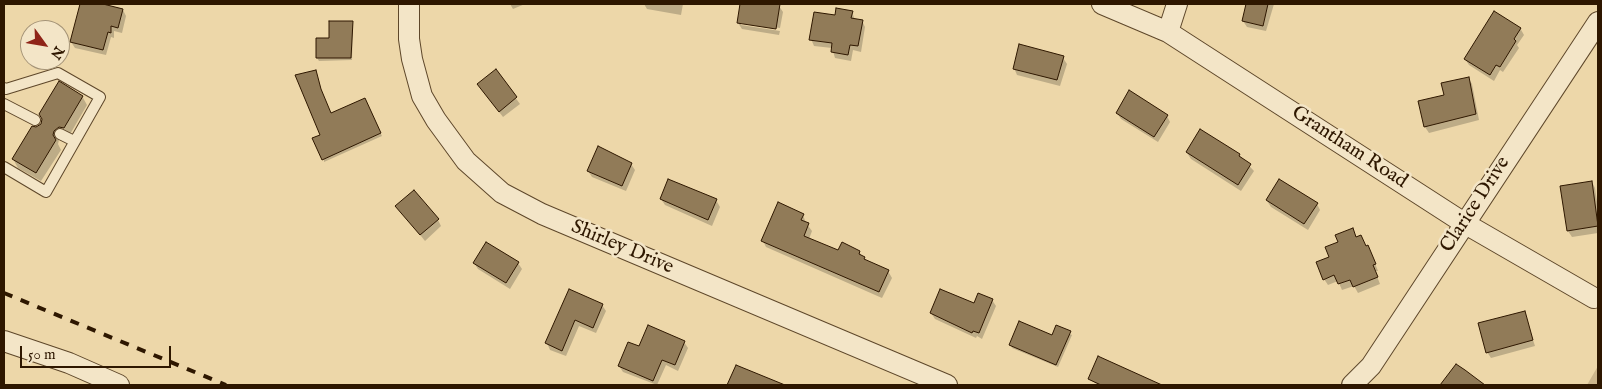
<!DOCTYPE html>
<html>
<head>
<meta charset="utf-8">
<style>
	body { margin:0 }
	#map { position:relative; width:1602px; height:389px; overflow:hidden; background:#edd7a9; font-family:"IM FELL English",serif }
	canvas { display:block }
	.frame { position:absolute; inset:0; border:5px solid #2e1700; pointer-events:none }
	.north { position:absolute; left:20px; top:20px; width:50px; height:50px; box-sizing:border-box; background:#f3e5c7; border:1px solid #a49377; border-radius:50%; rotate:122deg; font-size:14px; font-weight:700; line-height:20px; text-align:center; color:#2e1700 }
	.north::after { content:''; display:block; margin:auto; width:18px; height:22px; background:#8f2418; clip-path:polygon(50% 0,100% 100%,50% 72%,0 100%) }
	.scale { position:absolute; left:20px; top:346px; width:151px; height:22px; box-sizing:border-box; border:2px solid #2e1700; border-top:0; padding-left:6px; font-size:15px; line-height:18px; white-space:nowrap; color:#2e1700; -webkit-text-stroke:4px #f3e5c7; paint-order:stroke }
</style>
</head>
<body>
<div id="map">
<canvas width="1602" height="389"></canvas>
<div class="frame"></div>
<div class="north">N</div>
<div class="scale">50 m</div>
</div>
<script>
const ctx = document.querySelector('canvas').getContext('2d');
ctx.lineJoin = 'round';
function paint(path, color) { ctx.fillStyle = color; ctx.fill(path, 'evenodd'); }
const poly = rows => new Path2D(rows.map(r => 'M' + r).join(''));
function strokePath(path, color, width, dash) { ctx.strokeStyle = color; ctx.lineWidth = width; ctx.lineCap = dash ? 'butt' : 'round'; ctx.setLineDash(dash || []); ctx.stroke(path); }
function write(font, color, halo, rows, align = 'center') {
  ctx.font = font + ' "IM FELL English",serif'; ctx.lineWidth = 5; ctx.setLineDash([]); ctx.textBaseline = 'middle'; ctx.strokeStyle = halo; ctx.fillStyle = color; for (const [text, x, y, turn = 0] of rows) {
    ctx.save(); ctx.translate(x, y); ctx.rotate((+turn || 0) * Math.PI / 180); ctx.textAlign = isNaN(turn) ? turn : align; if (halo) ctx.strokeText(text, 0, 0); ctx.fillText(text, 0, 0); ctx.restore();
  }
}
paint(poly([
	[1598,366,1598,385,1587,385]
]), '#cdb68c');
paint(poly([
	[81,4,98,4,123,10,126,16,122,33,114,31,114,38,111,37,106,55,75,48,71,42],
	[510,4,525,4,513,9],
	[644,4,683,4,681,15,647,9],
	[741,4,779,6,783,12,780,28,741,22,741,25,780,31,779,35,742,29,738,23],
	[1247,4,1274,4,1266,31,1247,27,1243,21],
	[852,12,855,20,862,21,865,27,861,52,853,50,851,61,835,58,832,48,814,46,811,39,836,17],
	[353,23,352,60,319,61,317,58,330,39],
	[1520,28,1524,35,1517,45,1519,48,1503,72,1500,70,1494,81,1469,65,1465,59],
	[1063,58,1067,64,1060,86,1017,75,1014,68],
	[496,71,520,104,503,117,482,90],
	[1468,78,1472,84,1479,120,1429,133,1425,127,1445,96],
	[322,93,331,115,366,103,382,136,324,162],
	[82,96,87,105,69,136,64,136,59,140,58,144,61,150,41,181,18,168,13,159,36,128],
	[1117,113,1167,116,1170,122,1158,142,1121,119],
	[1187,153,1239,155,1254,171,1241,191,1191,159],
	[631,164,635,170,626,191,592,177,588,171],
	[1592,182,1595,188,1598,208,1598,233,1572,237,1568,231,1561,187],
	[661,199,716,200,720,207,712,226,665,205],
	[1267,201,1317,204,1320,210,1308,230,1271,207],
	[397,206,438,220,441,226,425,241],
	[803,215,806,223,812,231,809,239,839,252,859,252,867,262,888,271,892,278,882,298,766,247,763,241],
	[1352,229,1357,238,1371,253,1378,271,1375,271,1380,284,1358,293,1354,286,1342,290,1338,281,1328,285,1324,279,1331,257,1340,242],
	[474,263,518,263,522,269,510,289,478,269],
	[569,291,602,305,606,311,596,333,579,326,566,356,550,350,547,343],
	[992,300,996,306,982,339,977,336,976,338,935,319,931,313],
	[1524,312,1535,346,1491,358,1487,352],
	[1057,327,1072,335,1058,367,1012,348,1011,345,1053,336],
	[684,342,688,348,678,371,666,365,657,385,623,372,619,366,640,348],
	[1089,379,1144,380,1142,385,1098,385]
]), '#0003');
const building = poly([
	[80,4,103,4,123,9,118,28,111,26,111,33,108,32,103,50,70,42,80,4],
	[740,4,780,4,776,29,737,23,740,4],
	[1246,4,1268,4,1263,26,1242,21,1246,4],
	[836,8,853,11,851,18,863,20,858,46,850,45,848,55,831,52,832,43,809,40,814,12,835,15,836,8],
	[1494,11,1521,28,1514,39,1516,41,1500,67,1496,65,1490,75,1464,59,1494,11],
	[329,21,353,21,351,58,316,58,316,38,329,38,329,21],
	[1019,44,1064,56,1057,80,1013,69,1019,44],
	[496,69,517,97,499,112,477,84,496,69],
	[316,70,321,89,331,113,365,98,381,133,322,160,312,138,320,135,295,75,316,70],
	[1469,77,1476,114,1424,127,1418,101,1444,95,1441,83,1469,77],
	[59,81,83,96,64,128,59,127,54,131,53,135,56,140,36,173,12,159,32,126,36,127,41,124,42,119,39,114,59,81],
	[1129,90,1168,115,1154,137,1116,113,1129,90],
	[1200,129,1240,154,1239,156,1251,164,1238,185,1186,152,1200,129],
	[598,146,632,163,622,186,587,171,598,146],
	[668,179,717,199,708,220,660,199,668,179],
	[1279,179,1318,203,1304,224,1266,200,1279,179],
	[1592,181,1598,226,1567,231,1560,186,1592,181],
	[414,190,439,219,420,235,395,206,414,190],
	[778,202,804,214,801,220,809,223,804,236,838,250,842,242,860,251,859,254,865,257,864,259,889,270,879,292,761,241,778,202],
	[1353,228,1356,237,1361,235,1366,246,1368,245,1376,264,1373,265,1378,277,1353,287,1350,280,1338,284,1334,275,1323,280,1316,262,1329,257,1325,247,1338,242,1335,235,1353,228],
	[486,242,519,262,506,283,473,263,486,242],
	[569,289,603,304,593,328,575,320,562,351,545,343,569,289],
	[940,289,974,303,978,293,993,299,979,333,973,331,972,333,930,313,940,289],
	[1525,311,1533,340,1486,353,1478,323,1525,311],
	[1019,321,1052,335,1056,325,1071,331,1056,365,1009,345,1019,321],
	[648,325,685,341,675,365,662,360,653,381,618,366,628,342,639,346,648,325],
	[1098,356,1100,357,1162,385,1101,385,1088,379,1098,356],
	[1456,364,1465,370,1485,385,1440,385,1456,364],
	[736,365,785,385,727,385,736,365]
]);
paint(building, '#917b58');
strokePath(building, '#2e1700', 1);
const lane = poly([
	[4,88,6,89,58,73,100,97,46,192,4,167],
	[4,104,35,120],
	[60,134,74,141]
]);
const street = poly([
	[409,4,409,39,412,59,422,96,436,120,466,161,502,193,542,214,947,385],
	[1102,4,1168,32,1464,223,1594,298],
	[1168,32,1177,4],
	[4,341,69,363,119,385],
	[1352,385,1371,366,1598,22]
]);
strokePath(lane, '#5e472a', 12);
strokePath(street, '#5e472a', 22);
strokePath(lane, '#f3e5c7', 10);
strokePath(street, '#f3e5c7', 20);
strokePath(poly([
	[4,293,226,385]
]), '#2e1700', 4, [9, 9]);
write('20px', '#2e1700', '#f3e5c7', [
	["Grantham Road",1349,148,33],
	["Clarice Drive",1476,205,-57],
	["Shirley Drive",622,248,23]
]);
</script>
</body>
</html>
